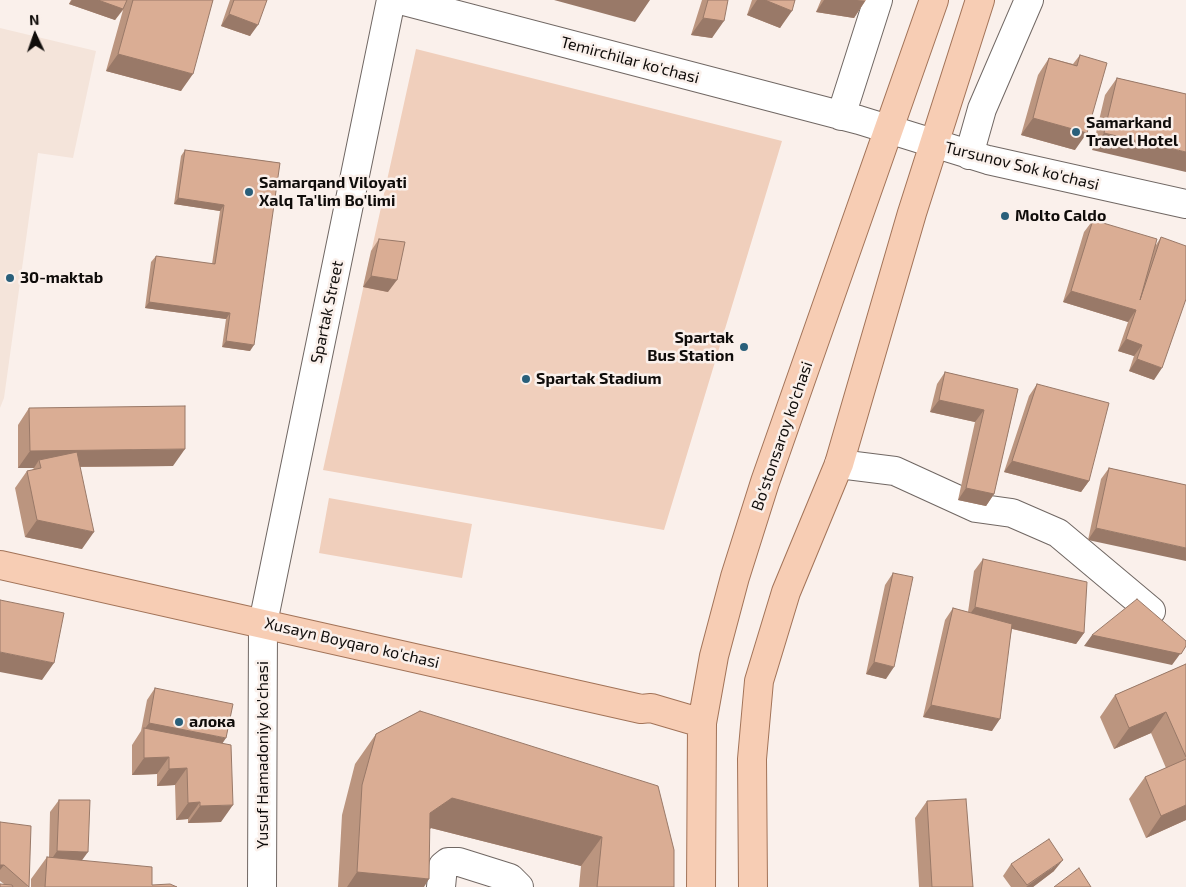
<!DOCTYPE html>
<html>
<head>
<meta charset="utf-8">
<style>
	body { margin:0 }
	#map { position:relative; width:1186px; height:887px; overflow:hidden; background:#faf0eb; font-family:"Exo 2",sans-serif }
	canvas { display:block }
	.north { position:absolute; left:10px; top:10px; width:50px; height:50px; -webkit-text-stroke:4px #faf0eb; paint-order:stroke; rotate:357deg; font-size:14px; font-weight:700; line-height:20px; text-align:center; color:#0f0c0a }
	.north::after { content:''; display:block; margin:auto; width:18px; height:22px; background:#0f0c0a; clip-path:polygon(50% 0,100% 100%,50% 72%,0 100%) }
</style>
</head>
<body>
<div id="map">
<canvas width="1186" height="887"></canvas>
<div class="north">N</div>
</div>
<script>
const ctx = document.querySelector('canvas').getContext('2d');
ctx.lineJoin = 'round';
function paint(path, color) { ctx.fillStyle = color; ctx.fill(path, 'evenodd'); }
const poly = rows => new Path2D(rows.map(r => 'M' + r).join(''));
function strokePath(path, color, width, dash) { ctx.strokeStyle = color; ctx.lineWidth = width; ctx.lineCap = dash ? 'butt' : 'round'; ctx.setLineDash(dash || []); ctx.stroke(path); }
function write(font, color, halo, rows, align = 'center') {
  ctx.font = font + ' "Exo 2",sans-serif'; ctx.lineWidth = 5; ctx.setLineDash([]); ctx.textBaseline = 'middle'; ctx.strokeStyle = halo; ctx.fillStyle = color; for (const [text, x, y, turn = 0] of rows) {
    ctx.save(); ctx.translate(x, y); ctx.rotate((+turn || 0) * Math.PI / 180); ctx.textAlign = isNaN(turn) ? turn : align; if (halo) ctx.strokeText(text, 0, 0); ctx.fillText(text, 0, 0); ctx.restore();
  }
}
paint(poly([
	[0,28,96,51,73,158,38,153,4,398,0,408]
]), '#f4e4da');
paint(poly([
	[416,49,782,141,664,530,323,470],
	[329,498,472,524,462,578,319,553]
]), '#f0cfbc');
const minor = poly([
	[400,0,859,120,988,160,1186,204],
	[841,116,878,0],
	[969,155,982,109,1029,0],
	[839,464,895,471,976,508,1012,513,1058,533,1151,611],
	[262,887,263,623,391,0],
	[441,887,443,866,448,862,459,862,510,878,519,887]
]);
const major = poly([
	[0,565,641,709,651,708,702,723],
	[701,887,702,723,714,656,735,577,765,482,934,0],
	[753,887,752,759,759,681,786,592,839,464,912,213,980,0]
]);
strokePath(minor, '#706763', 30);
strokePath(major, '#a27358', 30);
strokePath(minor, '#fff', 28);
strokePath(major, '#f7cdb4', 28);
paint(poly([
	[71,0,213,0,181,91,106,71,123,10,115,20,69,4],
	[230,0,267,0,250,36,221,26],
	[702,0,728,0,712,38,691,35],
	[752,0,795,0,780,28,747,15],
	[821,0,866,0,854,18,816,12],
	[1080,55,1075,150,1021,135,1038,75,1049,58,1073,64],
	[1117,78,1186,94,1092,150,1105,95],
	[185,150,280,163,250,351,222,347,226,319,145,308,151,262,156,256,212,264,220,211,174,204,181,156],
	[1093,220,1156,245,1161,237,1154,380,1129,371,1134,356,1118,351,1128,322,1063,302,1084,232],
	[379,239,388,292,363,287,371,251],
	[945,372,1018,389,994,494,986,506,958,500,975,422,930,412,937,384],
	[1037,384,1089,481,1081,492,1004,472,1029,396],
	[29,408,173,466,80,467,82,549,25,537,15,488,27,471,32,470,34,468,18,468,18,425],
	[1109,468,1186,485,1088,540,1101,479],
	[983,559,1084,633,1076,644,1012,629,992,731,923,717,945,620,953,608,968,612,974,571],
	[893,573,886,679,866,674,885,585],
	[1186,664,1186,820,1146,838,1129,799,1145,777,1166,768,1151,733,1114,749,1100,717,1115,695],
	[155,688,223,743,221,822,188,823,188,819,176,820,175,785,157,786,157,774,132,775,132,745,141,731,147,700],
	[420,711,674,887,579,887,581,866,431,828,430,829,424,887,338,887,342,815,355,764,376,734],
	[59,800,82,861,152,885,177,887,31,887,31,879,47,857,49,857,50,812],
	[927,801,973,887,919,887,915,818],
	[0,822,28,887,0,887,4,884,0,881],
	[1011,864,1054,871,1033,887,1011,887,1003,876]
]), '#bb957f');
paint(poly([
	[72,0,98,0,123,9,115,20,69,4],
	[554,0,650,0,635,22],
	[757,0,765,0,792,11,780,28,747,15],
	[824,0,857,0,865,1,854,18,816,12],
	[229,14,258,25,250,36,221,26],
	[703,18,724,21,712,38,691,35],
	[118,54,193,74,181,91,106,71],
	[1033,118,1087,133,1075,150,1021,135],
	[1104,133,1186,152,1186,172,1092,150],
	[178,198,224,205,220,211,174,204],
	[371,276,397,280,388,292,363,287],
	[1071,291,1136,310,1128,322,1063,302],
	[149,302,230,313,226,319,145,308],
	[1126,339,1142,345,1134,356,1118,351],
	[226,341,254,345,250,351,222,347],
	[1137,359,1162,368,1154,380,1129,371],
	[939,400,984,410,975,422,930,412],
	[185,449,173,466,41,467,39,460,34,468,18,468,30,451],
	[1012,461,1089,481,1081,492,1004,472],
	[966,488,994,494,986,506,958,500],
	[37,520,94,532,82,549,25,537],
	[1096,528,1186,548,1186,561,1088,540],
	[975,607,1084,633,1076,644,967,618],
	[1092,635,1186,646,1172,665,1084,646],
	[0,652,54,663,42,680,0,672],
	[874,662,894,667,886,679,866,674],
	[931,705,1000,719,992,731,923,717],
	[1166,712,1151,733,1114,749,1129,728],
	[149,723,226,738,218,750,144,730],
	[169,757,157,774,132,775,144,758],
	[187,768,175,785,157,786,169,769],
	[452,798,602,837,581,866,431,828,409,843,430,813],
	[200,802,188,819,176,820,188,803],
	[233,805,221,822,188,823,200,806],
	[1186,805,1186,820,1146,838,1161,816],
	[57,851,88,852,80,863,49,863],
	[1063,860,1054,871,1033,887,1026,887],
	[0,865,4,865,0,870],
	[357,872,429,879,424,887,347,887]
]), '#997968');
const building = poly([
	[98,0,127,0,123,9,98,0],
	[133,0,213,0,193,74,118,54,133,0],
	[234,0,267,0,258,25,229,14,234,0],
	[708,0,728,0,724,21,703,18,708,0],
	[765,0,795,0,792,11,765,0],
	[1080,55,1107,63,1087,133,1033,118,1049,58,1077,66,1080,55],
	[1117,78,1186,94,1186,152,1104,133,1117,78],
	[185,150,280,163,254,345,226,341,230,313,149,302,156,256,215,264,224,205,178,198,185,150],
	[1093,220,1157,239,1140,300,1161,237,1186,246,1186,299,1162,368,1137,359,1142,345,1126,339,1136,310,1071,291,1093,220],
	[379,239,405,242,397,280,371,276,379,239],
	[945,372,1018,389,994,494,966,488,984,410,939,400,945,372],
	[1037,384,1109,403,1089,481,1012,461,1037,384],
	[185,406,185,449,30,451,29,408,185,406],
	[77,452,94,532,37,520,27,471,41,468,39,460,77,452],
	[1109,468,1186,485,1186,548,1096,528,1109,468],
	[983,559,1087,582,1084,633,975,607,983,559],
	[893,573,913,577,894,667,874,662,893,573],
	[1137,599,1186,641,1186,646,1181,654,1092,635,1137,599],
	[0,600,64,613,54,663,0,652,0,600],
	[953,608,1012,624,1000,719,931,705,953,608],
	[1186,664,1186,757,1166,712,1129,728,1115,695,1186,664],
	[155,688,233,704,226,738,149,723,155,688],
	[420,711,658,786,674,850,674,887,597,887,602,837,452,798,430,813,429,879,357,872,362,785,376,734,420,711],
	[144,728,231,745,233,805,200,806,200,802,188,803,187,768,169,769,169,757,144,758,144,728],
	[1186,759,1186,805,1161,816,1145,777,1186,759],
	[966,799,973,887,932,887,927,801,966,799],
	[59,800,90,800,88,852,57,851,59,800],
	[0,822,31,826,29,887,4,865,0,865,0,822],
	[1049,839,1063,860,1027,885,1011,864,1049,839],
	[47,857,152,867,152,885,170,884,177,887,45,887,47,857],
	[1079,868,1091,887,1054,887,1079,868],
	[0,884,12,885,13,887,0,887,0,884]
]);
paint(building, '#daad94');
strokePath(building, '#997968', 1);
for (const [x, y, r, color] of [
	[1076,132,5,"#295f7a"],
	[249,192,5,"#295f7a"],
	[1005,216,5,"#295f7a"],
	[10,278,5,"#295f7a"],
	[744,347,5,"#295f7a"],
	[526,379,5,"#295f7a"],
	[179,722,5,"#295f7a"]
]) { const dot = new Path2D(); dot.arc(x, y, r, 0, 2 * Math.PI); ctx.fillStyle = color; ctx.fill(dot); strokePath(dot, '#faf0eb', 2); }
write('16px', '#0f0c0a', '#faf0eb', [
	["Temirchilar ko'chasi",630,60,15],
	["Tursunov Sok ko'chasi",1022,166,14],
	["Spartak Street",327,312,-78],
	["Bo'stonsaroy ko'chasi",782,436,-71],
	["Xusayn Boyqaro ko'chasi",352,643,13],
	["Yusuf Hamadoniy ko'chasi",263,755,-90]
]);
write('bold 16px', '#0f0c0a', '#faf0eb', [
	["Samarkand",1086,123],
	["Travel Hotel",1086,141],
	["Samarqand Viloyati",259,183],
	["Xalq Ta'lim Bo'limi",259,201],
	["Molto Caldo",1015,216],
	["30-maktab",20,278],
	["Spartak",734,338,"right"],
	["Bus Station",734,356,"right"],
	["Spartak Stadium",536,379],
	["алока",189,722]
], 'left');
</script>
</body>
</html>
